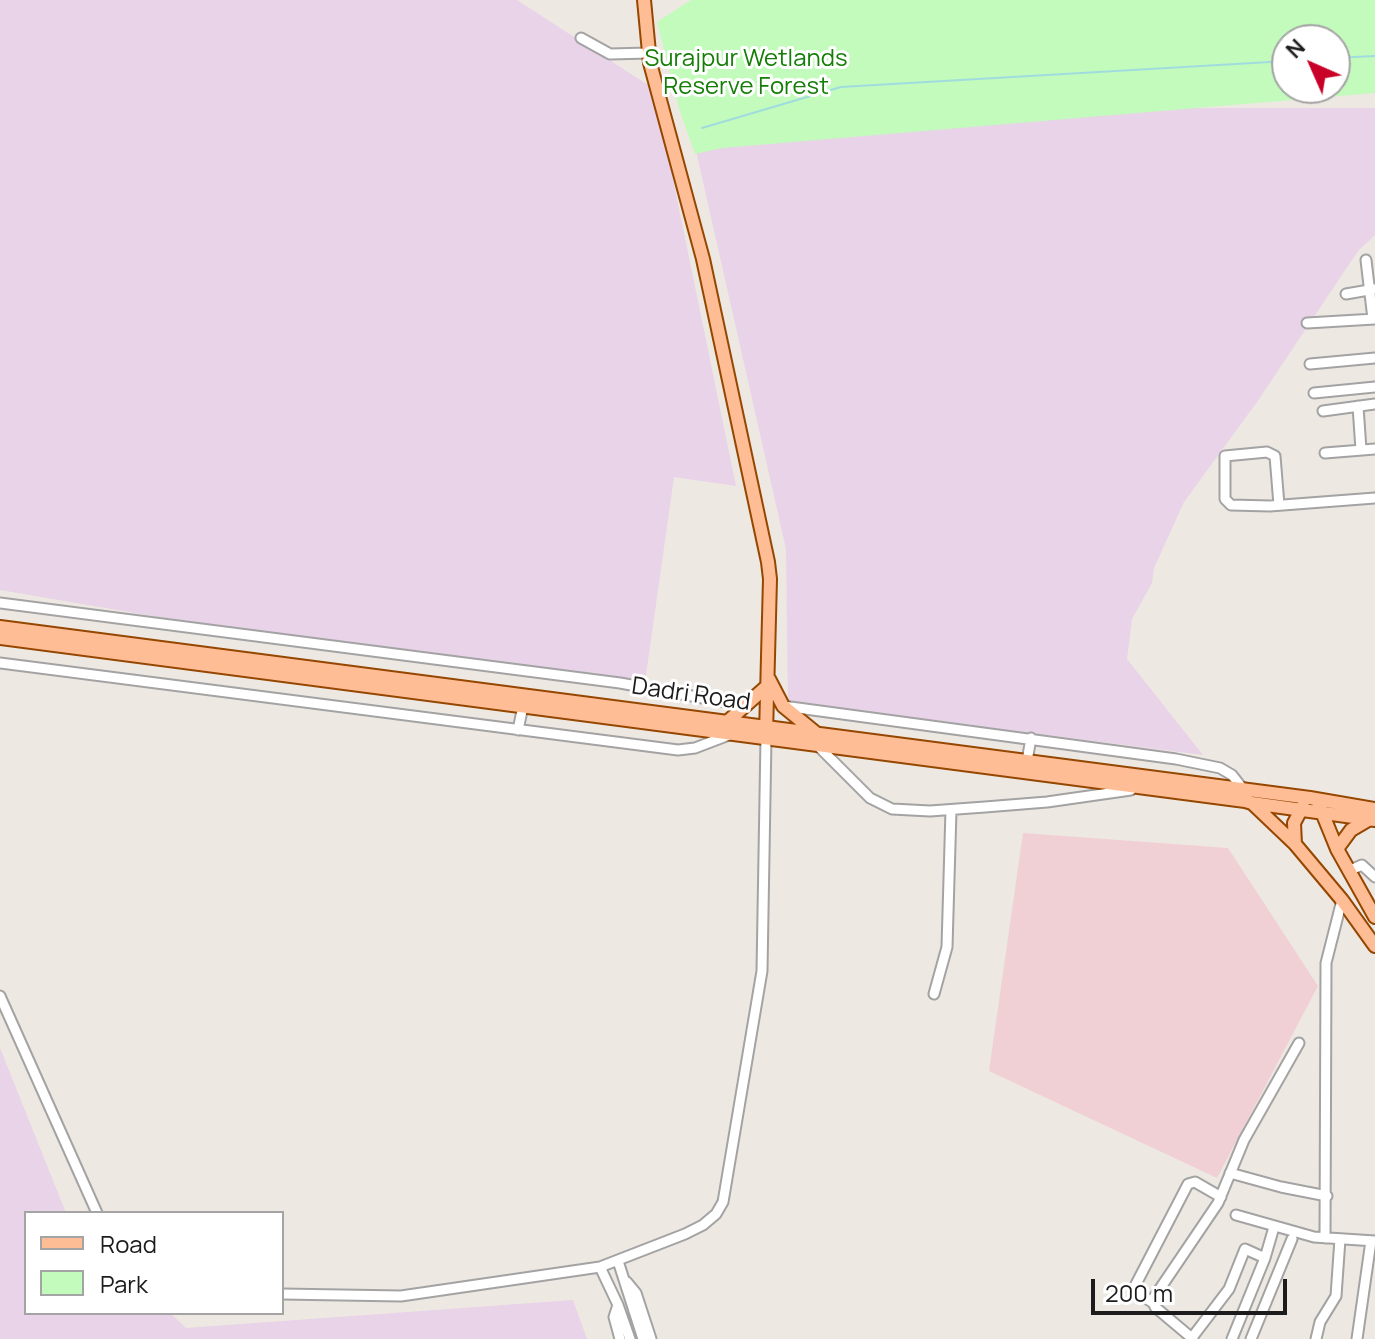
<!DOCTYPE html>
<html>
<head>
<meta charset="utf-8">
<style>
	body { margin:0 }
	#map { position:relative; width:1375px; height:1339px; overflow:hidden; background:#eee8e2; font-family:Manrope,sans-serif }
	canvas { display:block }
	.legend { position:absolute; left:24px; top:1211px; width:260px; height:104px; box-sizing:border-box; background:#fff; border:2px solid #a4a4a4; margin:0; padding:10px 14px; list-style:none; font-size:24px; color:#1c1c1c }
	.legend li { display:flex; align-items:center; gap:16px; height:40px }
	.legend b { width:40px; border:2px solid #a4a4a4 }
	.north { position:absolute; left:1271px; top:24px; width:80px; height:80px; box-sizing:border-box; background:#fff; border:2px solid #a4a4a4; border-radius:50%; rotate:315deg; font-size:22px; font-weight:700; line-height:32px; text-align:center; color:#1c1c1c }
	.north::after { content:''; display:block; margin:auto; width:28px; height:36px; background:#c90027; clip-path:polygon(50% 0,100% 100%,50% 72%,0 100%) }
	.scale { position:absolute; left:1091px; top:1279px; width:196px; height:36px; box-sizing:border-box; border:4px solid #1c1c1c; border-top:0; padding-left:10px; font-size:24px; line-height:28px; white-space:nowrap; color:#1c1c1c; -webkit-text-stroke:6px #fff; paint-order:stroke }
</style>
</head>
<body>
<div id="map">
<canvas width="1375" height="1339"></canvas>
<ul class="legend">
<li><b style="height:10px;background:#ffbd96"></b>Road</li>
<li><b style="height:22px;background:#c3fbbc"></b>Park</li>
</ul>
<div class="north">N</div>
<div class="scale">200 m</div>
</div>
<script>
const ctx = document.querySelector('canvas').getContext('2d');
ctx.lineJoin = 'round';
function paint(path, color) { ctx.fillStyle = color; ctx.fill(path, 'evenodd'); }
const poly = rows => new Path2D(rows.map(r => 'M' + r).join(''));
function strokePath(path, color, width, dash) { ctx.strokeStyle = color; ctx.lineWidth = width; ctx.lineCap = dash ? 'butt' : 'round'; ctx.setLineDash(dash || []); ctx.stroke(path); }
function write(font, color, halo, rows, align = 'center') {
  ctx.font = font + ' Manrope,sans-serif'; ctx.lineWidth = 6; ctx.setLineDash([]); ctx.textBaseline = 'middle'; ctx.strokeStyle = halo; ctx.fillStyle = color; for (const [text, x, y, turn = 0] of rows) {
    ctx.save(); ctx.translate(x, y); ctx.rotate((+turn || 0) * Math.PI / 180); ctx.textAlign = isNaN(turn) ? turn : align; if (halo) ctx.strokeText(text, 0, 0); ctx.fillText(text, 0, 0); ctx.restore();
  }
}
paint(poly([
	[1023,833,1228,848,1318,986,1217,1178,989,1071]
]), '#f0d0d5');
paint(poly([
	[0,0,517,0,648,85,661,121,736,486,674,477,645,682,164,618,0,590],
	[832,108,1375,108,1375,235,1358,251,1257,402,1184,502,1154,568,1152,583,1132,619,1127,659,1203,755,788,702,786,549,694,142],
	[0,1048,66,1213,26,1213,26,1313,170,1313,186,1328,573,1300,587,1339,0,1339]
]), '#e8d3e8');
paint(poly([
	[691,0,1375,0,1375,93,722,148,695,154,680,112,657,22],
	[1287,40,1335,40,1335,88,1287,88]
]), '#c3fbbc');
strokePath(poly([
	[1335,58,1375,56],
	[702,128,841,87,1287,61]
]), '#a0dcde', 2);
const minor = poly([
	[581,38,610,54,649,53],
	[1366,260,1373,319],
	[1346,294,1375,289],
	[1307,323,1375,319],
	[1310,364,1375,358],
	[1314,393,1375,387],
	[1358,406,1361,450],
	[1323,411,1375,404],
	[1325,453,1375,449],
	[1279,505,1275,456,1267,452,1225,456,1225,499,1231,505,1270,506,1375,498],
	[0,603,620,683,747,706],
	[0,663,678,750,695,748,729,735],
	[783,706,1176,759,1220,768,1232,775,1243,789],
	[518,730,523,706],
	[817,745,870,798,892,809,930,811,985,807,1047,802,1131,790],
	[1027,761,1031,738],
	[1348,871,1362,865,1375,877],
	[934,994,947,947,951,810],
	[0,996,97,1213],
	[1230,1173,1281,1187,1327,1196],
	[1236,1215,1314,1237,1375,1241],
	[1325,1238,1326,963,1342,900],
	[618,1261,643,1339],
	[600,1267,618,1305,630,1339],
	[627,1282,636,1293,651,1339],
	[282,1294,401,1296,600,1267,685,1234,703,1225,716,1214,723,1202,762,971,766,738],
	[1153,1303,1137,1292,1135,1286,1188,1184,1195,1182,1221,1197],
	[618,1305,614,1317,620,1339],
	[1191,1339,1229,1289,1245,1249,1265,1258],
	[1193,1339,1155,1307,1153,1299,1218,1203,1244,1140,1299,1043],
	[1232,1339,1265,1258,1274,1227],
	[1251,1339,1292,1239],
	[1316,1339,1320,1322,1336,1296,1340,1239],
	[1357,1339,1371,1241]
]);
const major = poly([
	[644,0,650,63,703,259,768,562,770,579,766,734],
	[0,627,1310,798,1375,809],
	[0,638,1245,801,1252,803,1295,844,1342,900,1375,946],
	[769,679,783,706,816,733],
	[727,722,766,687],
	[1317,800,1337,849,1375,917],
	[1252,803,1375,820],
	[1295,844,1294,823,1303,806],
	[1337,849,1351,830,1368,820]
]);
strokePath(minor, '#a3a3a3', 13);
strokePath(major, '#954700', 16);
strokePath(minor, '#fff', 9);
strokePath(major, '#ffbd96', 12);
write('24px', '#147e07', '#fff', [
	["Surajpur Wetlands",746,59],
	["Reserve Forest",746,87]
]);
write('24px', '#1c1c1c', '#fff', [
	["Dadri Road",691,695,8]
]);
</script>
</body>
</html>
